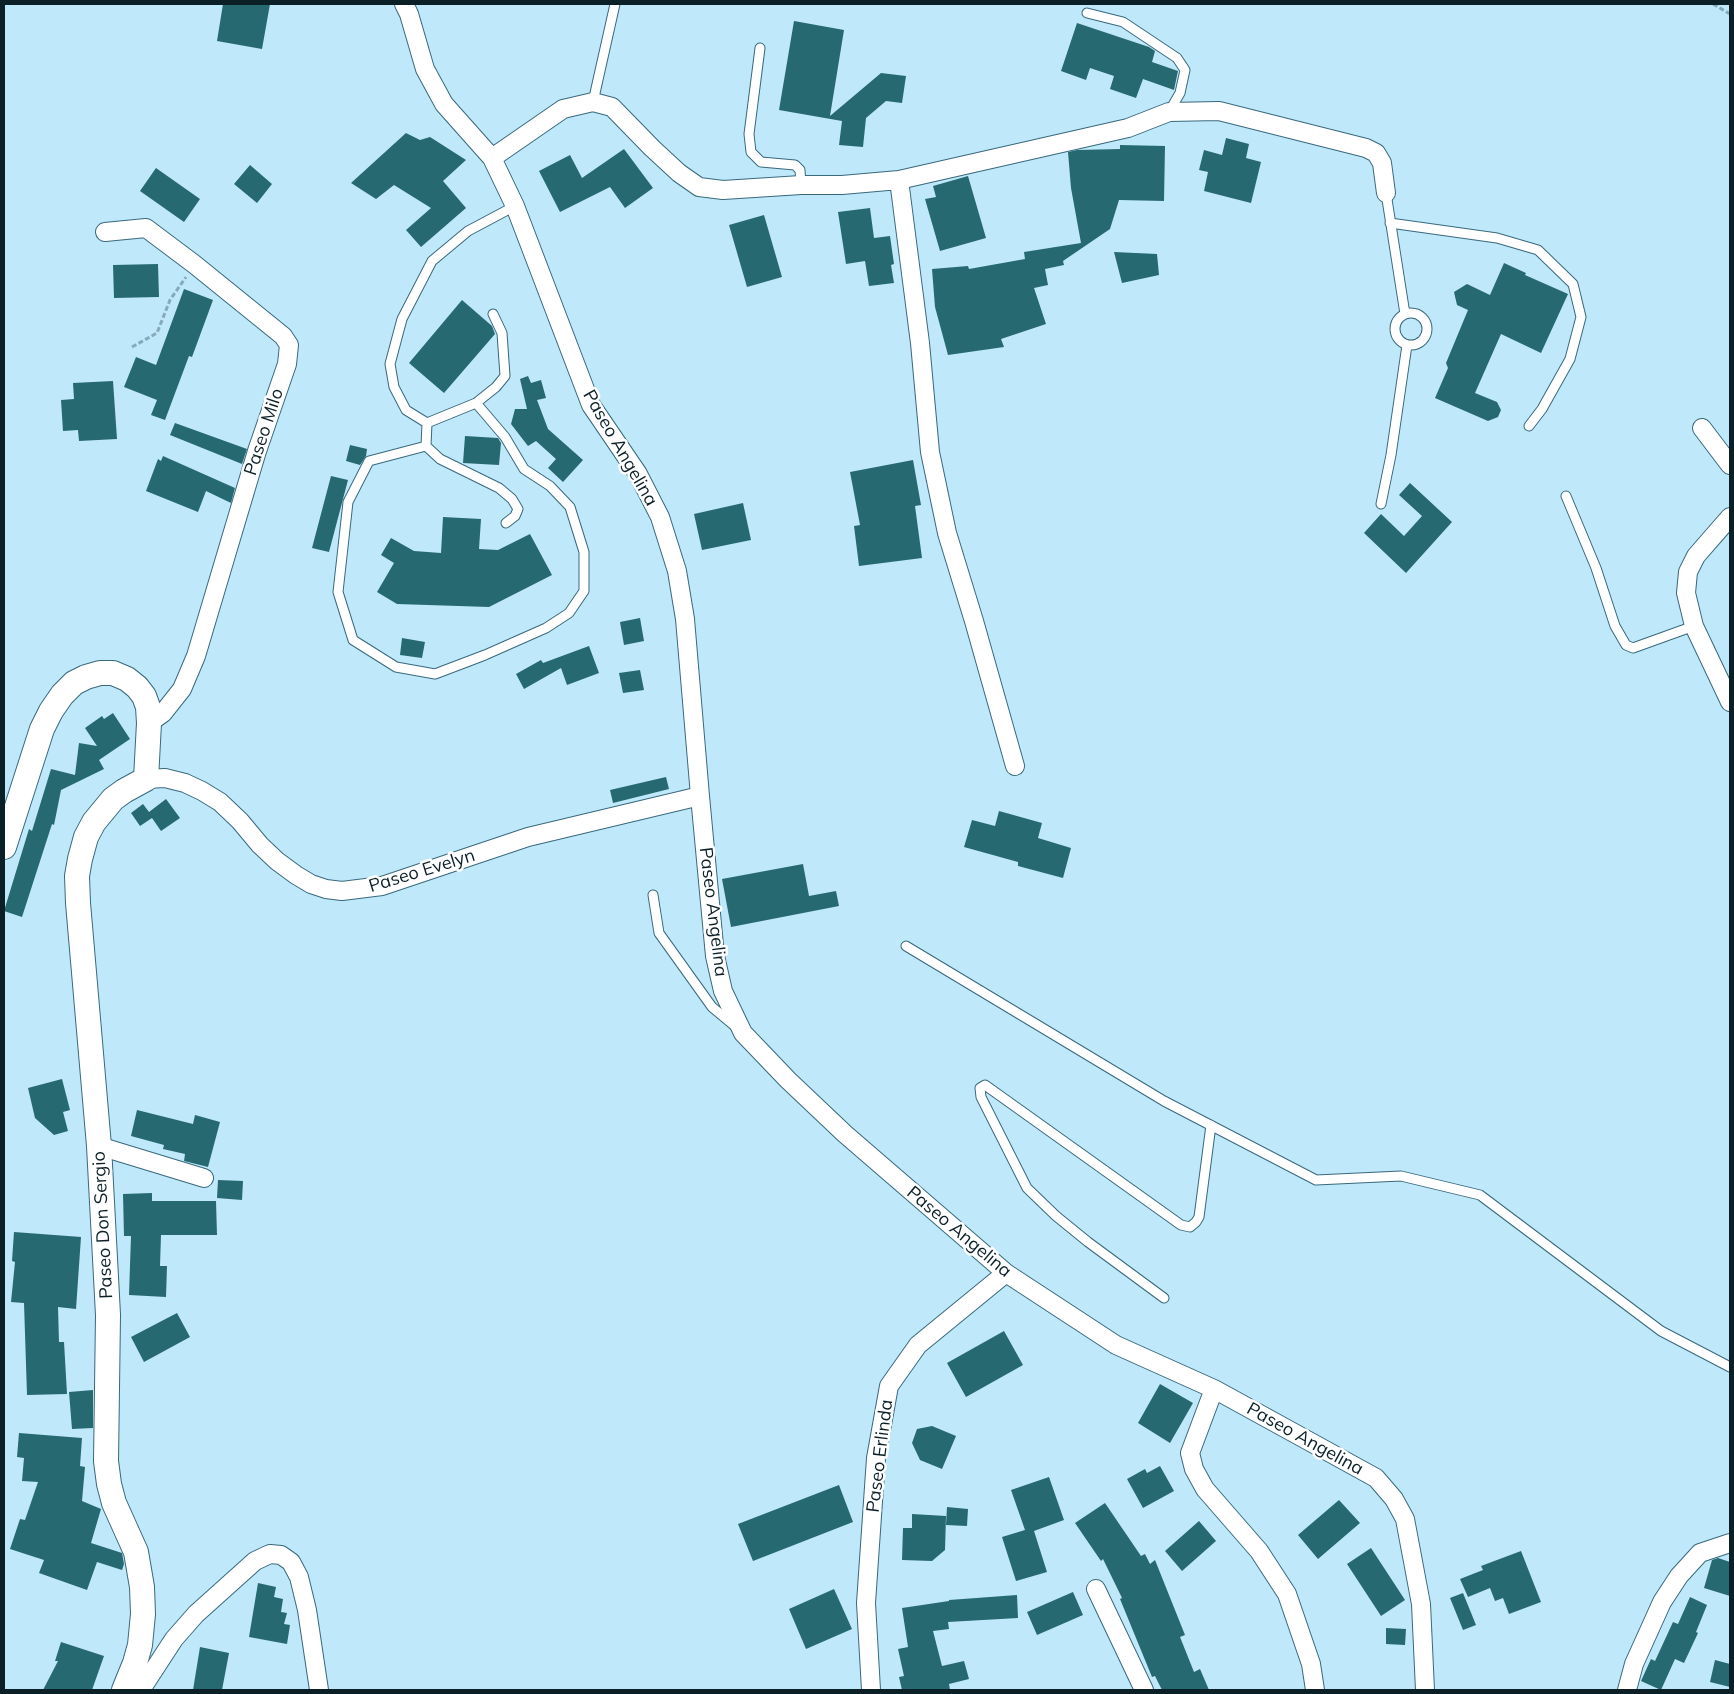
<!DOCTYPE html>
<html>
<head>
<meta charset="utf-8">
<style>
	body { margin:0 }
	#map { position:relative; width:1734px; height:1694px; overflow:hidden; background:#bfe8fa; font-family:Mulish,sans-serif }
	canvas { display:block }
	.frame { position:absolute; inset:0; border:5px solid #0b1f27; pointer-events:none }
</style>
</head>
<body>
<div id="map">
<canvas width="1734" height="1694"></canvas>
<div class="frame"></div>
</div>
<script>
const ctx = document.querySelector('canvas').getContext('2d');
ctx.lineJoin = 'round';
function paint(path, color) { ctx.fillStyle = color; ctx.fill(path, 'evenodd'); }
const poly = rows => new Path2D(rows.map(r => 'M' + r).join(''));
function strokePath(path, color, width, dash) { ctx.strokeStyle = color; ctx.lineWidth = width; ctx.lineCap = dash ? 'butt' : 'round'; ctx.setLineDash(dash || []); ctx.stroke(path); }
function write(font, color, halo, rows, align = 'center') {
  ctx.font = font + ' Mulish,sans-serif'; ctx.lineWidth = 5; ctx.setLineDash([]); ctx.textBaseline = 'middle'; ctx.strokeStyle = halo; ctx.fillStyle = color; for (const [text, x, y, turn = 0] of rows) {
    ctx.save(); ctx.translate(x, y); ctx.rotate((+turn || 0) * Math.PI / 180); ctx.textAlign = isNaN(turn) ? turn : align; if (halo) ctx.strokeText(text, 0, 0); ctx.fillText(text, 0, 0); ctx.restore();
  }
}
paint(poly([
	[223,4,270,4,262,49,217,41],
	[794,21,844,30,830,116,881,73,906,76,902,103,886,101,866,118,863,147,839,145,842,121,779,110],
	[1077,23,1149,47,1155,51,1152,62,1178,71,1174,90,1143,79,1136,98,1110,89,1114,76,1090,68,1086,80,1061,71],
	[406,133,420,140,430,137,466,160,443,181,466,208,421,247,406,230,431,208,394,185,376,199,351,183],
	[1226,138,1249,144,1246,158,1261,162,1251,203,1204,191,1208,172,1199,170,1204,150,1222,155],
	[1120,145,1165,146,1164,201,1119,200,1110,229,1063,261,1064,265,1045,269,1048,285,1034,288,1046,324,1001,339,1004,347,948,355,935,307,932,269,968,266,969,269,1025,259,1024,252,1081,243,1071,188,1068,152,1077,150,1120,149],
	[624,149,653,188,625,208,610,187,560,212,539,171,570,155,582,178],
	[250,165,272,184,257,203,234,184],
	[156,168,200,199,184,222,140,191],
	[968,176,986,238,940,251,925,199,936,197,933,186],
	[870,208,874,238,890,236,894,264,891,265,894,283,869,286,865,261,846,264,838,212],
	[764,215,782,277,747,287,729,225],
	[1114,252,1157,254,1159,275,1122,283],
	[1504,263,1526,273,1525,275,1568,294,1541,353,1501,334,1475,393,1497,402,1501,410,1498,417,1488,421,1435,398,1448,368,1446,363,1468,310,1457,305,1454,292,1467,284,1490,295],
	[158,264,159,297,114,298,113,265],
	[184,289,213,300,192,357,189,356,165,420,151,415,157,400,124,387,136,357,156,365],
	[462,300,492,326,495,334,444,393,409,363],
	[528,376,531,383,541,380,546,398,537,400,548,429,583,460,563,482,548,468,556,459,536,441,528,446,511,424,515,409,527,409,520,379],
	[113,381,117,439,79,441,78,430,63,431,61,400,74,399,73,383],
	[175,423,247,449,242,464,170,435],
	[465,436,498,438,501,443,499,465,463,463],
	[350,445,367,449,366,456,360,465,346,461],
	[163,456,235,488,231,503,206,491,198,512,146,491,158,459,161,461],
	[913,460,921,505,915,506,922,558,859,566,854,526,860,525,850,472],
	[331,476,348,480,329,552,312,548],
	[1410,483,1452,522,1406,573,1364,533,1381,514,1404,536,1422,516,1399,495],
	[743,503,751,540,702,550,694,514],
	[443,517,481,519,479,549,498,550,530,534,552,575,489,607,397,604,377,592,394,563,381,555,391,538,414,551,441,553],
	[640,618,644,641,624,645,620,622],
	[402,638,425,642,422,658,400,655],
	[589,646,599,673,567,685,561,668,524,689,516,674,541,660,543,663],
	[640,670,644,690,623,693,619,673],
	[113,713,130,739,99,760,104,769,61,790,54,825,52,824,22,917,4,911,29,829,32,831,51,769,75,775,79,743,97,746,85,728,102,716,104,719],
	[666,777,669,789,613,803,610,790],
	[166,799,180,818,161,831,152,818,140,826,131,813,143,804,149,812],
	[999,811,1042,823,1038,838,1071,848,1063,878,1018,866,1018,862,964,847,972,820,995,826],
	[803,864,809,896,836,891,839,906,731,927,722,879],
	[62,1079,70,1110,63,1112,68,1131,54,1135,35,1118,28,1088],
	[137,1110,193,1124,195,1115,220,1122,208,1167,184,1161,185,1154,163,1149,164,1145,131,1136],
	[218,1180,243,1181,242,1200,217,1198],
	[152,1193,152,1201,216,1201,217,1235,161,1235,160,1266,167,1266,166,1297,129,1295,131,1236,124,1236,123,1194],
	[14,1232,81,1237,76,1309,58,1307,59,1342,64,1342,67,1394,27,1395,24,1303,11,1302,15,1262,12,1261],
	[177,1313,190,1337,144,1362,131,1337],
	[1004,1331,1023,1365,966,1397,947,1363],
	[1160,1384,1193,1403,1170,1443,1138,1423],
	[93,1390,93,1428,72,1429,69,1392],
	[932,1426,956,1436,942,1469,920,1460,912,1443,917,1429],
	[19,1433,82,1438,80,1466,85,1467,82,1501,101,1509,91,1543,122,1553,124,1564,122,1570,97,1562,87,1590,39,1573,44,1560,10,1549,20,1519,25,1520,38,1482,22,1481,24,1458,17,1457],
	[1160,1466,1174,1491,1143,1508,1127,1479,1145,1469,1147,1473],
	[1049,1477,1064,1520,1034,1531,1047,1572,1016,1581,1002,1537,1025,1530,1011,1490],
	[839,1485,853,1522,753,1561,738,1524],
	[1339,1500,1360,1523,1318,1559,1298,1535],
	[1105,1503,1141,1556,1145,1554,1150,1564,1155,1560,1185,1635,1180,1637,1194,1672,1200,1669,1209,1690,1162,1690,1155,1676,1152,1677,1120,1599,1122,1598,1103,1559,1101,1561,1075,1523],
	[947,1507,968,1509,967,1526,946,1525],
	[912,1514,946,1516,945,1550,932,1561,902,1560,903,1528,912,1528],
	[1199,1521,1216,1541,1182,1571,1165,1551],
	[1371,1548,1405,1600,1381,1616,1347,1564],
	[1521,1551,1541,1602,1509,1614,1503,1598,1495,1601,1490,1588,1468,1597,1460,1579,1483,1570,1481,1566],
	[1718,1558,1730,1562,1730,1596,1704,1588,1712,1560],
	[258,1583,276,1587,274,1597,283,1599,281,1612,287,1613,284,1624,290,1625,287,1644,249,1637],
	[834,1589,852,1629,806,1649,789,1609],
	[1073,1592,1083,1615,1037,1635,1027,1612],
	[1463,1593,1476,1625,1463,1630,1450,1598],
	[1017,1595,1018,1618,948,1622,949,1629,933,1631,942,1666,964,1661,969,1679,949,1684,950,1690,902,1690,899,1677,904,1676,898,1649,908,1647,902,1608,949,1601,949,1600],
	[1690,1597,1707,1605,1696,1632,1698,1633,1684,1663,1675,1659,1661,1690,1641,1681,1651,1659,1655,1661,1673,1622,1678,1624],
	[1386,1628,1406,1629,1405,1645,1386,1644],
	[61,1642,104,1656,92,1690,43,1690,58,1661,55,1661],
	[200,1647,229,1653,222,1690,193,1690],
	[1715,1660,1730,1664,1730,1687,1710,1682]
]), '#276970');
const lane = poly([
	[1087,13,1123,22,1177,58,1185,70,1180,93,1169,112],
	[760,48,749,134,751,152,761,162,795,165,800,170,801,185],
	[593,102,615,4],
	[1386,193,1405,314],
	[1390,223,1497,238,1538,250,1573,284,1581,317,1570,359,1542,409,1529,426],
	'1395 329a16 16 0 1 1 32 0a16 16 0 1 1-32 0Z',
	[493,314,502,333,505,376,496,387,476,403,427,423,406,410,394,387,390,364,402,319,432,261,468,231,515,206],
	[427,423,426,446,440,459,499,488,512,499,518,509,515,516,506,523],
	[426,446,369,461,348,502,338,592,353,640,396,667,435,674,485,655,546,628,569,613,584,591,584,552,570,507,550,486,524,469,505,437,476,403],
	[1566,496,1596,568,1615,626,1626,645,1633,648,1694,626],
	[1381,504,1391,455,1407,345],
	[653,895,659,933,712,1007,736,1027],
	[906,946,1164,1101,1316,1180,1401,1176,1480,1195,1661,1331,1730,1367],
	[1164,1298,1088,1242,1056,1216,1027,1188,981,1097,980,1088,985,1085,1181,1225,1190,1227,1196,1222,1199,1217,1211,1125]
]);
const street = poly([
	[404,4,409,14,425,69,444,104,492,158,515,206,591,405,638,474,660,517,677,571,685,619,700,796,715,956,723,991,743,1033,788,1080,845,1134,1006,1273,1116,1345,1214,1389,1376,1478,1394,1499,1405,1519,1421,1604,1425,1690],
	[492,158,563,109,593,102,612,107,652,148,679,173,699,187,723,190,801,185,842,185,899,180,1128,128,1169,112,1219,111,1366,148,1376,153,1382,163,1386,193],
	[899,180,920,343,930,452,947,533,974,621,1015,766],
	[105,232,146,228,194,264,283,336,289,345,287,364,257,451,196,656,182,689,163,713,149,723],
	[1702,428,1730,465],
	[1730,517,1696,556,1688,572,1686,593,1694,626,1730,702],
	[146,779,165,778,185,783,202,791,220,802,240,821,260,845,277,861,296,875,311,884,326,889,342,891,382,886,528,837,700,796],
	[99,1146,204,1178],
	[1214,1389,1190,1453,1194,1469,1205,1489,1259,1551,1287,1594,1311,1664,1315,1690],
	[1096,1589,1144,1690],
	[137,1690,144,1685,174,1639,196,1614,255,1561,270,1554,281,1555,291,1562,299,1577,307,1610,319,1690],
	[871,1690,866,1603,876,1458,889,1386,918,1345,1006,1273],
	[1627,1690,1634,1664,1662,1602,1679,1576,1700,1553,1730,1543]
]);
const secondary = poly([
	[4,847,42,729,51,711,62,695,74,683,86,677,100,673,113,673,127,679,137,687,144,696,148,707,149,723,146,779,124,791,113,799,94,822,86,837,80,859,77,876,78,903,99,1146,108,1315,106,1461,109,1484,114,1503,136,1552,142,1587,143,1614,140,1645,135,1663,124,1690]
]);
strokePath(lane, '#38697c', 11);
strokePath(street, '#38697c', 20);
strokePath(secondary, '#38697c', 26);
strokePath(poly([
	[1713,4,1730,14],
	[132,347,157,333,170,300,186,277]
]), '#87aab9', 3, [5, 2.5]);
strokePath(lane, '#fff', 9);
strokePath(street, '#fff', 18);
strokePath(secondary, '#fff', 24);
write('18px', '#0b1f27', '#fff', [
	["Paseo Milo",264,432,-72],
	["Paseo Angelina",620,448,60],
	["Paseo Evelyn",422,871,-17],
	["Paseo Angelina",713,912,83],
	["Paseo Don Sergio",103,1225,-93],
	["Paseo Angelina",959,1232,40],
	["Paseo Angelina",1305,1439,29],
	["Paseo Erlinda",880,1456,-83]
]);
</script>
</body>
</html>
